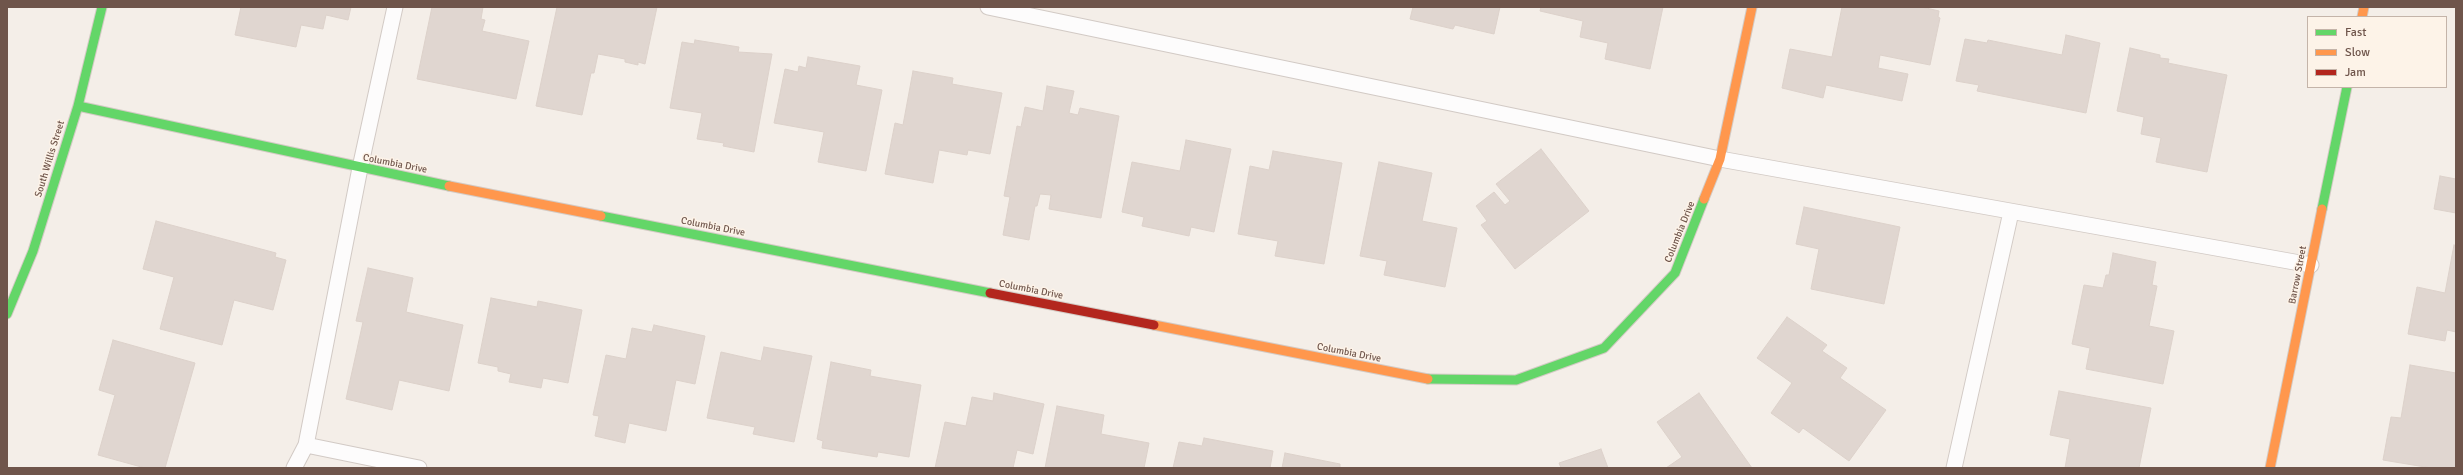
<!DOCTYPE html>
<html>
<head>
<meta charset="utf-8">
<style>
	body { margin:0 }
	#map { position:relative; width:2463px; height:475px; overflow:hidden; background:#f4eee8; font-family:Signika,sans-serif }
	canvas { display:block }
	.frame { position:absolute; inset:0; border:8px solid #6f554b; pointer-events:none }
	.legend { position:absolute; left:2307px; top:16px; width:140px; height:72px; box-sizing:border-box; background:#fdf3e8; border:1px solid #c4b4a9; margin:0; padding:5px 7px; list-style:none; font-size:12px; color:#6f554b }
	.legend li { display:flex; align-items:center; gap:8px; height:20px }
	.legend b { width:20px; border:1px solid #c4b4a9 }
</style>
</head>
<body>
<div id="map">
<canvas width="2463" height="475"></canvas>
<div class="frame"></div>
<ul class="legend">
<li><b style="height:5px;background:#63d668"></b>Fast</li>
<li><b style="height:5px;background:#ff974d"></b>Slow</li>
<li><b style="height:5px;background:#b3261e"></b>Jam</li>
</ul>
</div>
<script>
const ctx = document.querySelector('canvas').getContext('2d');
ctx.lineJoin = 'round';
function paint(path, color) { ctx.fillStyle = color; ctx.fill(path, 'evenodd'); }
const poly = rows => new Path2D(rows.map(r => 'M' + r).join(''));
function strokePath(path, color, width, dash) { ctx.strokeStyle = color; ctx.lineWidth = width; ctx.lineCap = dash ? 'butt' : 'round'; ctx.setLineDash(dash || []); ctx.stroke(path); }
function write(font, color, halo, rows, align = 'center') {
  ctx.font = font + ' Signika,sans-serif'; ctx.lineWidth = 3; ctx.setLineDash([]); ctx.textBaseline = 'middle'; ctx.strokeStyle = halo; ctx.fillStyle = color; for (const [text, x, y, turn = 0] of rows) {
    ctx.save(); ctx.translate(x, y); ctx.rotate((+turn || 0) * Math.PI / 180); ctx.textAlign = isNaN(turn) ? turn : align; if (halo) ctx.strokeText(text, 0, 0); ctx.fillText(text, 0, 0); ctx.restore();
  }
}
const building = poly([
	[241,7,351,7,348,20,326,15,323,29,301,25,296,47,235,35,241,7],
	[432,7,483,7,481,19,485,20,482,31,529,41,516,99,417,79,432,7],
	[557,7,657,7,645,64,638,62,638,65,625,62,625,59,598,54,594,73,591,73,582,115,536,106,557,7],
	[1413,7,1500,7,1494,34,1455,25,1453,29,1410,19,1413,7],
	[1541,7,1663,7,1650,69,1605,59,1608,43,1580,37,1583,21,1540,11,1541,7],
	[1842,7,1922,7,1939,11,1938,17,1940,18,1930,65,1880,55,1878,68,1908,74,1902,101,1826,85,1823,98,1782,88,1790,49,1832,57,1842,7],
	[2066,35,2100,43,2086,113,1977,91,1979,85,1956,81,1965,39,1987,43,1988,40,2062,55,2066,35],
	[695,40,739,47,738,52,772,54,754,152,723,146,724,143,697,139,702,113,670,108,682,42,694,44,695,40],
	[2130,48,2160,55,2160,58,2169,59,2168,63,2227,75,2207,172,2156,162,2161,138,2141,134,2144,117,2117,111,2130,48],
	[808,57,860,66,856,85,882,90,866,171,818,162,824,132,774,123,785,69,798,72,799,66,806,68,808,57],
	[913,71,953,78,952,84,1002,93,990,154,968,150,967,155,939,150,933,183,885,174,895,123,903,125,913,71],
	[1047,86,1074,91,1069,113,1078,115,1080,108,1119,116,1101,218,1049,209,1051,195,1040,194,1037,206,1035,206,1029,240,1003,235,1010,197,1004,196,1017,126,1021,127,1025,107,1043,111,1047,86],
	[1186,140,1231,149,1214,232,1191,227,1189,236,1142,226,1144,217,1122,212,1132,162,1180,171,1186,140],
	[1541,149,1589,211,1515,269,1481,225,1487,221,1476,206,1494,192,1505,205,1510,201,1496,184,1541,149],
	[1273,151,1342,163,1324,264,1275,256,1278,241,1238,234,1250,166,1269,170,1273,151],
	[1379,162,1432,173,1422,221,1457,228,1445,287,1384,275,1387,261,1360,256,1379,162],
	[2440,176,2456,179,2456,213,2434,209,2440,176],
	[1804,207,1900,227,1884,304,1811,289,1819,249,1796,244,1804,207],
	[156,221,276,253,275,257,286,260,273,310,234,300,222,345,160,329,174,277,143,269,156,221],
	[2454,245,2456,246,2456,332,2447,330,2445,341,2408,334,2417,287,2445,293,2454,245],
	[2113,253,2156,262,2152,285,2157,286,2149,326,2174,331,2163,384,2086,369,2090,348,2072,344,2084,285,2103,288,2106,275,2109,275,2113,253],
	[368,268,413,278,406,312,463,325,449,391,399,380,392,410,346,399,363,322,356,321,368,268],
	[491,298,537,307,538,301,582,310,568,383,543,378,541,388,509,382,511,374,498,371,498,367,478,363,491,298],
	[1787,317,1827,345,1822,351,1847,368,1840,378,1886,410,1849,461,1803,428,1799,433,1771,413,1792,383,1757,358,1787,317],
	[654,325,705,336,695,384,676,380,666,431,629,423,625,443,595,436,599,416,593,415,606,355,626,359,632,328,652,332,654,325],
	[113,340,195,363,165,468,145,468,98,455,115,395,99,390,113,340],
	[764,347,812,356,794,442,753,434,755,427,707,418,721,352,761,361,764,347],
	[831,362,871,370,870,376,921,385,909,457,878,452,877,457,822,448,823,441,817,439,831,362],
	[2410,365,2456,373,2456,468,2431,468,2383,460,2391,417,2401,418,2410,365],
	[2059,391,2151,408,2139,468,2065,468,2070,439,2050,435,2059,391],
	[994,393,1044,404,1033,454,1017,450,1013,468,935,468,945,422,966,426,972,397,993,401,994,393],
	[1699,393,1752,468,1666,468,1682,457,1657,422,1699,393],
	[1057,406,1104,415,1101,434,1149,443,1144,468,1045,468,1057,406],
	[1204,438,1273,451,1270,468,1173,468,1179,442,1202,446,1204,438],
	[1601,449,1608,468,1561,468,1559,463,1601,449],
	[1285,453,1340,464,1340,468,1282,468,1285,453]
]);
paint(building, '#e0d6d0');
strokePath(building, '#dcd1ca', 1);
const lane = poly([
	[988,7,1720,159,2311,265],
	[306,445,419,468],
	[294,468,306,445,360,168,395,7],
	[1954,468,2011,212]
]);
const fast = poly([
	[78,106,449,186],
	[2322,209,2347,87],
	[601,216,990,293],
	[7,314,33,251,78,106,102,7],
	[1428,379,1516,380,1604,348,1675,273,1704,199]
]);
const slow = poly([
	[2362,17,2364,7],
	[449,186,601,216],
	[1704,199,1720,159,1752,7],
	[1154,325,1428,379],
	[2270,468,2322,209]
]);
const jam = poly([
	[990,293,1154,325]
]);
strokePath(lane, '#d2cac5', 17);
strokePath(fast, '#d3cac4', 11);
strokePath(slow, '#d3cac4', 11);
strokePath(jam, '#d3cac4', 11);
strokePath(lane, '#fdfcfc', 15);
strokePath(fast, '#63d668', 9);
strokePath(slow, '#ff974d', 9);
strokePath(jam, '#b3261e', 9);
write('10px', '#6f554b', '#fdf3e8', [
	["South Willis Street",50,159,-73],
	["Columbia Drive",395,164,11],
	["Columbia Drive",713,227,11],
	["Columbia Drive",1680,232,-68],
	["Barrow Street",2298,275,-79],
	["Columbia Drive",1031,290,11],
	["Columbia Drive",1349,353,11]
]);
</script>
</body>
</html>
